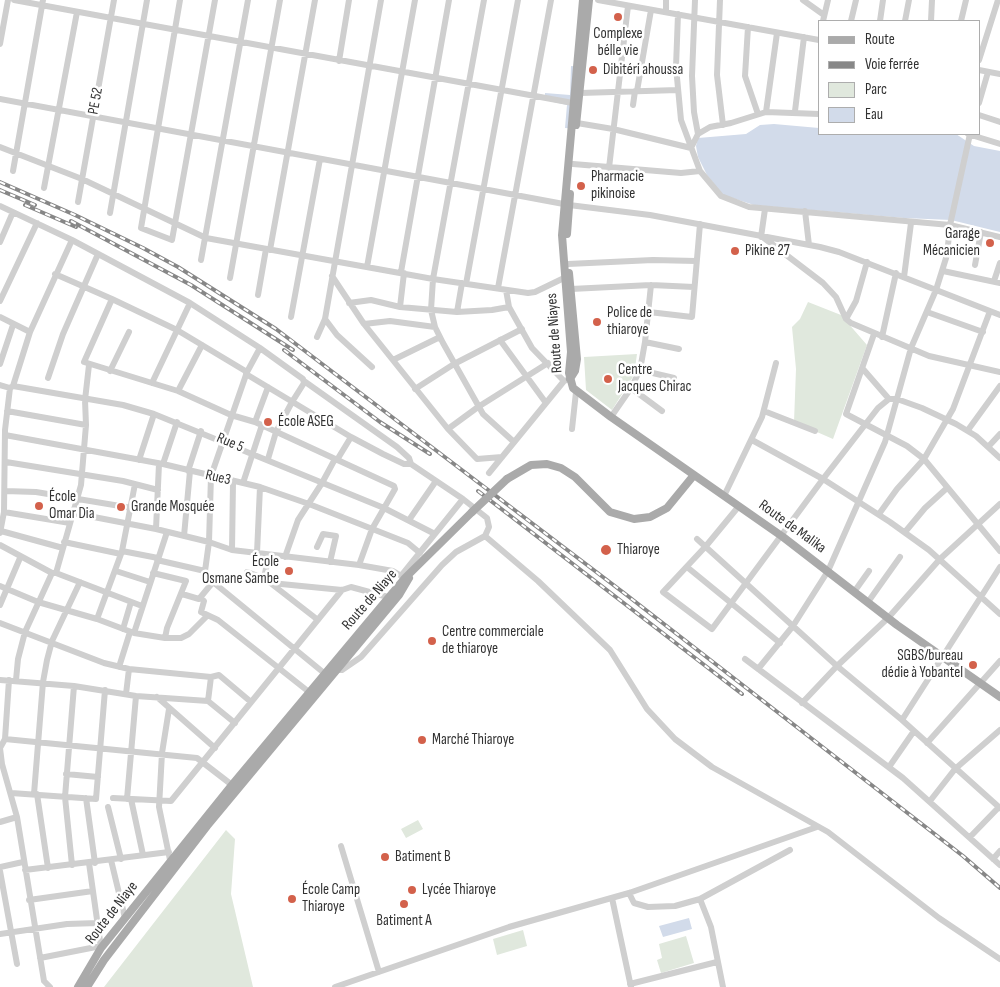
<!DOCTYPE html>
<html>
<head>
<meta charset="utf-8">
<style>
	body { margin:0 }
	#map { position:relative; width:1000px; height:987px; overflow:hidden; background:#fff; font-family:"Sofia Sans Condensed",sans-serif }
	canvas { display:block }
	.legend { position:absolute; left:818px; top:20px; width:162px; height:115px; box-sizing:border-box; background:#fff; border:1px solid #adadad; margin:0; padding:6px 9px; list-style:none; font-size:15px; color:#323232 }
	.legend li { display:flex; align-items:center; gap:10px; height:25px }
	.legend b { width:25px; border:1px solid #adadad }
</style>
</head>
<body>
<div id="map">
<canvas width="1000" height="987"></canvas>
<ul class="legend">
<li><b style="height:6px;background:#aaa"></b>Route</li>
<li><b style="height:6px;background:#878787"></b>Voie ferrée</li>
<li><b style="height:14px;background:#e0e8dd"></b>Parc</li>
<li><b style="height:14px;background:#d2dbea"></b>Eau</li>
</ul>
</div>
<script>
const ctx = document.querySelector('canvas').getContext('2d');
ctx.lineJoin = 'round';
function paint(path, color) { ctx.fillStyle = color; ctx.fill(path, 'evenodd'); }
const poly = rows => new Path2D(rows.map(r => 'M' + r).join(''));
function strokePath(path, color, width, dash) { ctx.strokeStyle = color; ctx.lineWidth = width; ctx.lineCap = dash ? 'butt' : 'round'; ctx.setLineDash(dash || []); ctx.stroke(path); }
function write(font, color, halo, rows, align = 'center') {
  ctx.font = font + ' "Sofia Sans Condensed",sans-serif'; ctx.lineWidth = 5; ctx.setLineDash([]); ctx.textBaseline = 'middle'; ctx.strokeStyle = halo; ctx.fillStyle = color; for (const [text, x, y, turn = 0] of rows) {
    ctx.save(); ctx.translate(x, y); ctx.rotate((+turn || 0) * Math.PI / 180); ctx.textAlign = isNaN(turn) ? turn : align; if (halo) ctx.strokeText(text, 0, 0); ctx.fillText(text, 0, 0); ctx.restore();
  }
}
paint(poly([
	[808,302,841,315,867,345,833,439,794,422,796,369,792,327,800,319],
	[637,354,634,375,612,410,586,390,584,357],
	[418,820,423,829,406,838,401,829],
	[226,830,235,839,231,894,253,987,104,987],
	[523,930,527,946,497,955,493,939],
	[686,936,694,963,661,973,657,960,662,958,659,944]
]), '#e0e8dd');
paint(poly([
	[571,66,584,67,578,129,565,128,567,105,545,100,545,93,570,95],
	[774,124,819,128,819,134,956,134,974,146,1000,151,1000,232,951,220,904,218,754,205,723,195,707,175,698,157,696,146,698,138,746,134,760,125],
	[689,918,692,929,663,937,659,926]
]), '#d2dbea');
strokePath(poly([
	[14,0,573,103],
	[180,0,141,228,172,240,215,0],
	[484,0,433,279,431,310,435,327,443,343,483,414,514,442],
	[598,0,819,40],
	[695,0,692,76,694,112,698,134],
	[720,0,717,75,723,125],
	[803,0,824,15],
	[666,12,666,0],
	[678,14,676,67,681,120,700,171,721,196,749,207,950,225,1000,237],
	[823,21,828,0],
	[851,21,856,0],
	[880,21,883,0],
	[905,21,909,0],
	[931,21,932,0],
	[961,21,966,0],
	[748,27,745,76,758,114],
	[0,44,8,0],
	[979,60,998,0],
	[339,61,349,0],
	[979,70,1000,74],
	[637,91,651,10],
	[580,93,678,90],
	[0,99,569,205,650,215,820,247,839,252,1000,315],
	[979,103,988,72],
	[633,105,635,91],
	[795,111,804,37],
	[766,112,777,33],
	[979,115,1000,122],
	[577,123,613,129,691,148,698,134,710,127,731,123,766,112,819,114],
	[968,134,1000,144],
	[0,147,82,179,206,238,433,279,528,293,535,292,564,278],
	[573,164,681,173,700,171],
	[609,168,628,6],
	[13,171,43,0],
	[44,188,77,12],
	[78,202,114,0],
	[0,206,72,240,190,303,260,348,303,379,304,383,292,402,276,432,268,459],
	[805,211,809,245],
	[110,213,147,0],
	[761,237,765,209],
	[764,238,823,283,836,297,846,319,851,323,929,356,1000,372],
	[0,242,13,212],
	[270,250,315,0],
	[201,260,248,0],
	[568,264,653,260,696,261],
	[975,265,981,232],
	[367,267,415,0],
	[943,271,1000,283],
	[401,272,449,0],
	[55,274,112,299,177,330,247,372],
	[332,276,364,324,448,429,477,459,502,457],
	[904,277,911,223],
	[230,278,280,0],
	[994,281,1000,263],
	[466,284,518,0],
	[498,288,551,0],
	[571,289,651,285,694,287],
	[506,290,509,307,532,348,564,381],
	[258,295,266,249],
	[112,299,84,362,178,391,231,415,255,422,394,486,395,489,372,529,359,565],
	[0,301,37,223],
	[349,303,371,300,400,307,457,312,492,310,509,307],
	[400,307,404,273],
	[457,312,462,283],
	[649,312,692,317,700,224],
	[927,312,983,332],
	[0,317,30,332],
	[291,317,320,159],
	[325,319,337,335,372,367],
	[846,319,856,301,867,262],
	[364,324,390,321,435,327],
	[874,334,846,414,907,446,924,459,1000,551],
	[317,337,325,319,381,0],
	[882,337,896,273],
	[500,340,546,403],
	[645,342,679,349],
	[260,348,247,372,211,476,209,542,205,571,213,582,324,673],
	[393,360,440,337],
	[0,364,13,325],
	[863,369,889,399,897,399,922,408,956,424,976,436,1000,458],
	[640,370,674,378],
	[110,371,129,332],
	[246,374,351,437,383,454,404,464,411,464,463,499,487,518,489,527,485,536],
	[48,378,63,334,98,254],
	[304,381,397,447,409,458,411,464],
	[152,383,190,303],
	[0,385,10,388],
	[13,386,123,405,154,414,384,508,435,534],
	[631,388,662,411],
	[415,389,454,364,522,329],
	[178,391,202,345],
	[7,411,86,425],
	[764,411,815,431],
	[611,417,631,388,640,370,645,342,651,285],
	[255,422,268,387],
	[448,429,478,407,548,363],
	[572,429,576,392],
	[968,430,1000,386],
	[5,435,163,464,260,487,309,504,408,543,420,553],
	[752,440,823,479,890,522,929,550,1000,614],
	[988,447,1000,434],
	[139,460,154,414],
	[337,460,351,437],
	[6,462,123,481,158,490],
	[163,464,177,422],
	[188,471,201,431],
	[489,473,564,381,570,379],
	[243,483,262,425],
	[5,491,36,492,132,508],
	[724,496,762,417,776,363],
	[739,506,706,546,663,592,712,629,823,479,878,408,889,399],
	[4,512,70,523],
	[73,513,156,529,209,542,232,550,359,565,393,571,405,578],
	[879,514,897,489,924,459,953,409,990,311],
	[409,520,436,481],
	[156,529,159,464],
	[1,531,63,548],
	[905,532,925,508,947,488],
	[0,533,4,512,5,430,10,388,13,386,30,332,72,240],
	[184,536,190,471],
	[697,539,837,666,902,720,1000,808],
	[64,542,121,554,122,551,158,558],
	[0,545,52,573],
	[317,547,323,534,336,536,330,562],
	[232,550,233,482],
	[122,551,135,484],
	[257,553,260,487],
	[269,555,264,578,318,620],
	[285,557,298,520,322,483,335,459],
	[157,560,205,571],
	[687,567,780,643],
	[116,571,150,582],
	[247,572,264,578],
	[56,573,142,606],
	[153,573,186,581,167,628,165,638],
	[401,576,463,499],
	[271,583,342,590,351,587,388,597],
	[0,586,38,602,97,619,134,633,167,532],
	[854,592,869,571],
	[182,594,199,599,213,582],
	[201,598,204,601,201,612,218,620,309,692],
	[868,602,900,557],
	[0,605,20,558],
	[97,619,121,554],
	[0,623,104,663,129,669,211,677,219,675,251,702],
	[123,629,131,602],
	[134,633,165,638,181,638,189,634,207,616],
	[745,659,903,778,1000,865],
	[119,667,130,632],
	[758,669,793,626,828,571,885,442,911,348,936,290,947,255,950,225,970,134],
	[335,670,342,670,361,657,442,565,456,552,485,536,538,581,610,650,647,709,675,739,712,767,828,832,939,918,1000,959],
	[0,680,74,686,136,696,208,701,235,723],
	[9,680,5,739,0,748,2,764,17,817,44,981,50,987],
	[16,680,18,659,25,632,52,573,56,573,81,485,86,425,85,400,89,365],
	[126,694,129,669],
	[157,697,215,748],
	[208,701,211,677],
	[802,703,837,666,888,618,940,559,1000,504],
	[169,709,162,753,159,807,170,860],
	[902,720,1000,567],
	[5,739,197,758,232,785],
	[927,743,1000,661],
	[889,767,914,731],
	[66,774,98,777],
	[11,793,96,799,105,690],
	[34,794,43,682,47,660,52,641,80,582],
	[37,794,48,868],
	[86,798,95,863],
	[113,798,171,801,342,590],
	[127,799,136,696],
	[131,799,143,855],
	[930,801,955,769,1000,730],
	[108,807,121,859],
	[0,822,17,817],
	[970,837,999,807],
	[341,846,379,972],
	[993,859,1000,851],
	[111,860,125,918],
	[89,863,101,948],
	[72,865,65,797,74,686],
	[0,867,23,862],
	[25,870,169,852],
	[0,871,17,964],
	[629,893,634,903,648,907,675,906,700,899,790,850],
	[612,898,631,987],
	[700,899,711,927,723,987],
	[29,900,93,891],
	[0,934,67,924,98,923],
	[40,958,101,946],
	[630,984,717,962],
	[335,987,509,927,629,893,817,827]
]), '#cfcfcf', 6);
strokePath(poly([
	[583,0,562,235,571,352,569,373,573,388,611,417,783,537,897,625,1000,697],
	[576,125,589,0],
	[567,234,570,194],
	[569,273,577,359,575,371,570,379],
	[507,479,531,465,547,464,561,468,575,477,610,512,634,519,650,517,667,508,694,475],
	[78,987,101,948,232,785,405,578,472,512],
	[87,987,104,960,207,826,399,595,409,578]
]), '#aaa', 8);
const rail = poly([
	[0,182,75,215,143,248,178,267,276,329,624,593,963,856,1000,888],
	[0,190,35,205],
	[25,205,76,227],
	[71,221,191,285,293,350],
	[284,350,380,422,430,454],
	[478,491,742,694]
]);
strokePath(rail, '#878787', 4);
strokePath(rail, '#fff', 2, [5.5]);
strokePath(poly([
	[472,512,507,479]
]), '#aaa', 8);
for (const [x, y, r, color] of [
	[618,17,5,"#d3614b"],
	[593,70,5,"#d3614b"],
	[581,186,5,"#d3614b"],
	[990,243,5,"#d3614b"],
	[735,251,5,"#d3614b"],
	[597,322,5,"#d3614b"],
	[608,379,5,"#d3614b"],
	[268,422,5,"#d3614b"],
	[39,506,5,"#d3614b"],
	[121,507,5,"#d3614b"],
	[606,550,6,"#d3614b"],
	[289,571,5,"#d3614b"],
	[432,641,5,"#d3614b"],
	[973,665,5,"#d3614b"],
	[422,740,5,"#d3614b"],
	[385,857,5,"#d3614b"],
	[412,890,5,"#d3614b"],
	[292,899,5,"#d3614b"],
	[404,904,5,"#d3614b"]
]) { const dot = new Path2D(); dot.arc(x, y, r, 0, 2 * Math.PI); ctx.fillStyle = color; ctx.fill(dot); strokePath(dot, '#fff', 2); }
write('15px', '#323232', '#fff', [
	["Complexe",618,34,"center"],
	["bélle vie",618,51,"center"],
	["Dibitéri ahoussa",603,70],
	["Pharmacie",591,177],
	["pikinoise",591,194],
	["Garage",980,234,"right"],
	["Mécanicien",980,251,"right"],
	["Pikine 27",745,251],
	["Police de",607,313],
	["thiaroye",607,330],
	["Centre",618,370],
	["Jacques Chirac",618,387],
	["École ASEG",278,422],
	["École",49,497],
	["Omar Dia",49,514],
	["Grande Mosquée",131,507],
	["Thiaroye",617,550],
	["École",279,562,"right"],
	["Osmane Sambe",279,579,"right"],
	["Centre commerciale",442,632],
	["de thiaroye",442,649],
	["SGBS/bureau",963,656,"right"],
	["dédie à Yobantel",963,673,"right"],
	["Marché Thiaroye",432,740],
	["Batiment B",395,857],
	["École Camp",302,890],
	["Thiaroye",302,907],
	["Lycée Thiaroye",422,890],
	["Batiment A",404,921,"center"]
], 'left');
write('15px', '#323232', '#fff', [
	["PE 52",96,101,-80],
	["Route de Niayes",555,333,-94],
	["Rue 5",230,443,23],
	["Rue3",218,478,13],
	["Route de Malika",792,527,36],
	["Route de Niaye",370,600,-49],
	["Route de Niaye",112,913,-52]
]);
</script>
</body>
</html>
